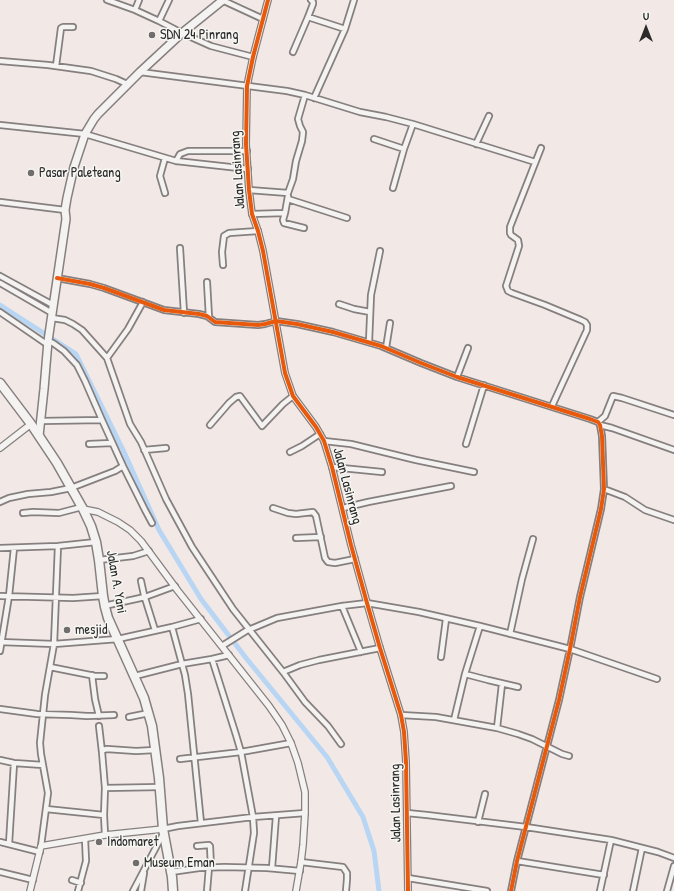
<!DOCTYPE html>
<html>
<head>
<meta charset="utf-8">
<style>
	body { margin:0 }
	#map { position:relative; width:674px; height:891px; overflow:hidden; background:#f2e8e5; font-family:"Patrick Hand",sans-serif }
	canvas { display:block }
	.north { position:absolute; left:626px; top:8px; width:40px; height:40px; -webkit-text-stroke:3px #f6f6f2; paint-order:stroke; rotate:0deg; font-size:11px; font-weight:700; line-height:16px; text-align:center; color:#2b2b2b }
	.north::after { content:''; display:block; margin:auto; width:14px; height:18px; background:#2b2b2b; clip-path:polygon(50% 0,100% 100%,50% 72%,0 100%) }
</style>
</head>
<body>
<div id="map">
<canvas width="674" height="891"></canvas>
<div class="north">U</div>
</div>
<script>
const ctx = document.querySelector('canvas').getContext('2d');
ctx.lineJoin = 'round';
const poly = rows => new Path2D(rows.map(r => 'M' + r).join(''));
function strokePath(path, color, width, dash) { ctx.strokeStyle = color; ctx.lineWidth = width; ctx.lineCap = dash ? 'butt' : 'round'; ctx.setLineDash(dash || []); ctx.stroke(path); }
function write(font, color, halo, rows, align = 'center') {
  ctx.font = font + ' "Patrick Hand",sans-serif'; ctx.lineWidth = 3; ctx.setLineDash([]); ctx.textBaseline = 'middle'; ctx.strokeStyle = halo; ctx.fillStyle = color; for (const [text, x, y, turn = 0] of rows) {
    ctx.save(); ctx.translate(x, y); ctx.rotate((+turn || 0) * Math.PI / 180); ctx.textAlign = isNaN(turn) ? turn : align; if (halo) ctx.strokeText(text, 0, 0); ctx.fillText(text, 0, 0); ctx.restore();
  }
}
strokePath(poly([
	[0,305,76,354,124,452,159,530,201,599,246,658,327,757,363,817,374,851,379,891]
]), '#b8d6f4', 5);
const minor = poly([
	[107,0,135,10,159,21,182,33,211,46,253,57],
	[222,0,263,19],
	[135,10,139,0],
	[308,17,313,4,313,2,311,0],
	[159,21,169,0],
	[293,52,308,17,345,29],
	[0,61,48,65,91,71,116,79,127,84],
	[56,66,61,28,63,27,73,27],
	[140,72,287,91,305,95,360,112,386,117,413,124,535,162],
	[314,98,345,29,354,0],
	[0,125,85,134,176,161,248,169],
	[374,139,404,149],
	[476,144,489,116],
	[541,148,510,227,510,233,511,235,518,240,519,246,506,286,508,291,512,293,545,305,581,320,585,322,587,325,587,330,552,406],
	[165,158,160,176,165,193],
	[176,161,180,154,188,151,247,151],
	[393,188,404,149,413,124],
	[249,190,288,193,293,179,296,161,302,141,303,132,300,126,298,119,305,95],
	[288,199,347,218],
	[0,202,65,210],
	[285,213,283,220,284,223,304,228],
	[252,214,285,213,288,196],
	[180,248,184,313],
	[223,265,222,252,224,236,229,233,258,231],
	[0,276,53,305],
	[57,278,90,284,104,288,164,310,199,314,207,316,215,322,258,325,265,324,276,321,297,324,333,332,381,346,421,363,457,377,590,419,598,422,600,425,602,436,604,489,601,509,580,597,570,649,559,700,517,861,511,891],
	[207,282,209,317],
	[0,283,52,313],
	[339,304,354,309,370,312],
	[0,312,48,345],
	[52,318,65,320,73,324,82,330,107,358,130,424,141,442,166,499,192,547,233,609,283,672,305,702,328,726,341,744],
	[48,341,53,343,64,351,77,365,85,381,102,420,123,466,145,510,152,523],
	[369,342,371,295,380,251],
	[386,348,390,323],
	[107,358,128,329,143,302],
	[457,377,468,348],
	[41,421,102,420],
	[598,422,605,416,613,396,622,398,674,415],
	[210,425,229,403,236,397,240,396,262,426,283,404,293,396],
	[600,425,612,428,674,450],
	[324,441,351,444,416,460,474,472],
	[89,444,112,443],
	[466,444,484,385],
	[144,450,166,448],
	[290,452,302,446,320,434],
	[332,467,382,472],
	[604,489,625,497,645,510,674,520],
	[0,502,9,498,28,494,51,492,71,488,115,471,123,466],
	[273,508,288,513,296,514,313,512,316,516,325,558,328,562,335,563,355,559],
	[343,508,368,502,451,486],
	[23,513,33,512,59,513,82,507],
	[296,538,321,537],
	[0,548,58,546,96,542],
	[99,560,133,556,149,551],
	[141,581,144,595,155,630],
	[0,596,73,598,103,596],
	[104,606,145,597,175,586],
	[342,606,361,652],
	[201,619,172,627,185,675,188,694,201,823],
	[510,634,522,579,533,539],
	[0,642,54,644,118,639,172,627],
	[222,646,246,631,277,618,342,606,367,603,419,612,480,626,570,649,657,679],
	[0,651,9,596,14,548],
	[441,657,446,619],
	[212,659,236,735,241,752,253,817,254,833,245,891],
	[50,667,95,676,104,676],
	[283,672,300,665,319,660,380,648],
	[465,674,488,680,518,687],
	[92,675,95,699,99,716],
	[135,676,182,664,212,659,229,655],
	[0,709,37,714,71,715,87,716,114,715],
	[401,715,436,717,497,728,518,734,532,739,562,754,569,756],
	[129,717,149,713],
	[454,720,465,674,480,626],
	[99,726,102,752],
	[497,728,502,684],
	[180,759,241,752,291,743],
	[0,760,14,763,43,765],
	[105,788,160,787],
	[46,809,104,815],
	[407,813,427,815,526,827,611,840,658,852,674,858],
	[478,822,485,794],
	[163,829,178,826,253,817,305,813],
	[105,835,104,815,105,788,102,752,103,750,107,749,136,751,155,750],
	[0,842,40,852],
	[9,844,14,763],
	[41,846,48,793,41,754,40,743,45,695,54,644,58,546],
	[197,846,209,845,210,846,211,867],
	[517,861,604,875],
	[301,862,343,867,347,873,347,879,346,891],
	[272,868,276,816],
	[0,872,33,880],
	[171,872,199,868,224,867,267,868,300,871],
	[408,878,487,891],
	[72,880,81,883],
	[78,891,86,861,85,839],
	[133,891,163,834],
	[141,891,144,873],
	[207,891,209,867],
	[600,891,611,840],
	[633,891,642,848],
	[667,891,674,866]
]);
const tertiary = poly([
	[268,0,253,57,247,86,246,144,249,190,252,214,258,231,263,251,285,373,293,396,316,427,324,441,332,467,351,545,367,603,380,648,401,715,404,732,406,762,408,891],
	[0,448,31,424],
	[83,509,98,512,118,522,130,530,141,541,178,591,269,706,282,725,291,743,298,763,305,792,305,813,303,845,301,862,296,891],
	[30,891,41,846,105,835,163,829]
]);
const primary = poly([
	[39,436,44,389,48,341,66,219,65,210,67,198,74,167,85,134,94,119,98,114,140,72,182,33,223,0]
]);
const trunk = poly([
	[0,383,31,424,57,463,83,509,91,526,96,542,99,560,103,596,105,607,108,618,144,698,152,726,159,778,163,829,172,877,173,891]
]);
strokePath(minor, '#85807f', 8);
strokePath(tertiary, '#85807f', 8);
strokePath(primary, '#85807f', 10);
strokePath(trunk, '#85807f', 11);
strokePath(minor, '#f5f3f1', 4.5);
strokePath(tertiary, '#f5f3f1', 5.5);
strokePath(primary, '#f5f3f1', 7);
strokePath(trunk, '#f5f3f1', 8);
strokePath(poly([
	[268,0,253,57,247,86,246,144,249,190,252,214,258,231,263,251,285,373,293,396,316,427,324,441,332,467,351,545,367,603,380,648,401,715,404,732,406,762,408,891],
	[57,278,90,284,104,288,164,310,199,314,207,316,215,322,258,325,265,324,276,321,297,324,333,332,381,346,421,363,457,377,590,419,598,422,600,425,602,436,604,489,601,509,580,597,570,649,559,700,517,861,511,891]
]), '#e8590c', 4);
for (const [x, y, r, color] of [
	[152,35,4,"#716d6c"],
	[31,173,4,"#716d6c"],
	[67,630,4,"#716d6c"],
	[99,842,4,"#716d6c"],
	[136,863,4,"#716d6c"]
]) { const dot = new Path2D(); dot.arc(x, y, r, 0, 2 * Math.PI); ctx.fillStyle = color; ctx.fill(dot); strokePath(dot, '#f6f6f2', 1.5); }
write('14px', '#2b2b2b', '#f6f6f2', [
	["SDN 24 Pinrang",160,35],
	["Pasar Paleteang",39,173],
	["mesjid",75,630],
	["Indomaret",107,842],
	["Museum Eman",144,863]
], 'left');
write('14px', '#2b2b2b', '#f6f6f2', [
	["Jalan Lasinrang",238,170,-94],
	["Jalan Lasinrang",347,486,75],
	["Jalan A. Yani",116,582,80],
	["Jalan Lasinrang",396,803,-91]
]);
</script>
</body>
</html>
